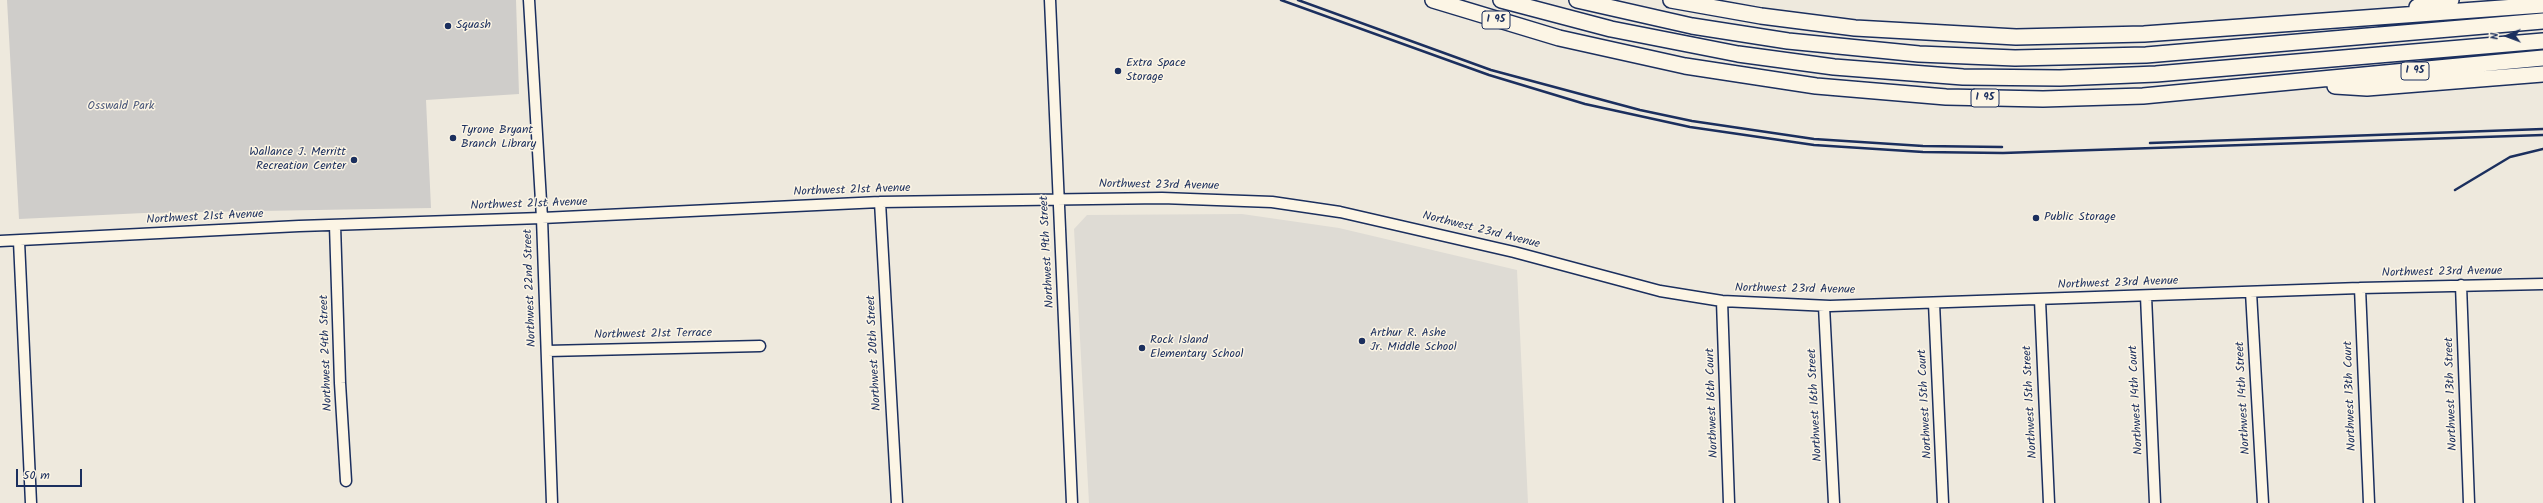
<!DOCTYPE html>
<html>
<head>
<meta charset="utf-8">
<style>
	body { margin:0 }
	#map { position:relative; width:2543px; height:503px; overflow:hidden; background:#eee9dd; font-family:Kalam,sans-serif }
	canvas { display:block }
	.north { position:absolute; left:2487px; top:16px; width:40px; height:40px; -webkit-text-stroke:3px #fcf5e5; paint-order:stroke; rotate:269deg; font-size:11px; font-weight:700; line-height:16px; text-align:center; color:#1b2f5e }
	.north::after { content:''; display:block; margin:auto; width:14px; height:18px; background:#1b2f5e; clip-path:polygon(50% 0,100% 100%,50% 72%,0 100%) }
	.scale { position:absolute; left:16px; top:469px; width:66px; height:18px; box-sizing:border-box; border:2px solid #1b2f5e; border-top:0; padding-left:5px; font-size:12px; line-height:14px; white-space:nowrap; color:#1b2f5e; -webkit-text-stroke:3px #fcf5e5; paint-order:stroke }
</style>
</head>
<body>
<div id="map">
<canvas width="2543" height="503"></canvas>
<div class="north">N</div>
<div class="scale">50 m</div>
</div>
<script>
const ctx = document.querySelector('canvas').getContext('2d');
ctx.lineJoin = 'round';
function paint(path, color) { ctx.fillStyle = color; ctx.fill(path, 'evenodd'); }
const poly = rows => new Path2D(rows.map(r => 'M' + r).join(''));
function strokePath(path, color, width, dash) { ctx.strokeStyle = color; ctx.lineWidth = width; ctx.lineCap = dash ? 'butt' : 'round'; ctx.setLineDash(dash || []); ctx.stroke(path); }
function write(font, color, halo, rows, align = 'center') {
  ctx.font = font + ' Kalam,sans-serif'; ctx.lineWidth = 3; ctx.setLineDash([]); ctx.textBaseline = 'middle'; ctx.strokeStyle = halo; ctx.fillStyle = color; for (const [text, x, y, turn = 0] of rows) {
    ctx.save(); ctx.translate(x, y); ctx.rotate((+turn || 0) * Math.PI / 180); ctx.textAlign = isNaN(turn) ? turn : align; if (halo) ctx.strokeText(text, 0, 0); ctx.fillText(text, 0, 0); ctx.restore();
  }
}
paint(poly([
	[1242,214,1339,228,1517,270,1528,503,1089,503,1074,229,1087,215]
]), '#dedbd4');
paint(poly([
	[7,0,516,0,519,94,426,100,431,208,144,213,19,219]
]), '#cfcdca');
const minor = poly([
	[529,0,542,218,552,503],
	[1050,0,1072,503],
	[880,202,897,503],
	[335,225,340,383,346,481],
	[0,241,299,226,542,218,880,202,1162,198,1272,202,1340,212,1514,252,1660,291,1722,301,1830,306,2360,288,2543,284],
	[19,241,31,503],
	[2461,285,2469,503],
	[2360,288,2369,503],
	[2251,292,2263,503],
	[2146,296,2155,503],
	[2040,300,2049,503],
	[1722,301,1729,503],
	[1934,303,1943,503],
	[1824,306,1834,503],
	[547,351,760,346]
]);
const highway = poly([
	[1433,0,1559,38,1685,66,1816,86,1946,97,2043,99,2143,96,2543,58],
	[1501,0,1611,29,1738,54,1834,67,1963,77,2060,78,2156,74,2543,41],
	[1577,0,1692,26,1788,41,1919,54,2015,58,2146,55,2543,21],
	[1671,0,1761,16,1855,28,2016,37,2144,34,2543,5],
	[2417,7,2451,0],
	[2335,86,2367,88,2543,74]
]);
strokePath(minor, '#1b2f5e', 13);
strokePath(highway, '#1b2f5e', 18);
strokePath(minor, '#fcf5e5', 10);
strokePath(highway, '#fcf5e5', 15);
strokePath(poly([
	[1281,0,1489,75,1585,104,1690,127,1814,145,1923,152,2003,153,2543,135],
	[1298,0,1491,70,1640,110,1692,121,1814,139,1923,146,2002,147],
	[2150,143,2543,129],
	[2455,190,2510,157,2543,149]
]), '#1b2f5e', 2.5);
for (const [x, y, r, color] of [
	[448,26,4,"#1b2f5e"],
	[1118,71,4,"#1b2f5e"],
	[453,138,4,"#1b2f5e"],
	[354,160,4,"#1b2f5e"],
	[2036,218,4,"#1b2f5e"],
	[1362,341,4,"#1b2f5e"],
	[1142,348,4,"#1b2f5e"]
]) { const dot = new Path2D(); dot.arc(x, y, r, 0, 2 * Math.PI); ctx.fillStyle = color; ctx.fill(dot); strokePath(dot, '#fcf5e5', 1.5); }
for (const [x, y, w] of [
	[1496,20,28],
	[2415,71,28],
	[1985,98,28]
]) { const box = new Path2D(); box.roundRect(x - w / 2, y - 9, w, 18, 3); ctx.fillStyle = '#fcf5e5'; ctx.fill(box); strokePath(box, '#1b2f5e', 1); }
write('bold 11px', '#1b2f5e', null, [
	["I 95",1496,20],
	["I 95",2415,71],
	["I 95",1985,98]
]);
write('12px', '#1b2f5e', '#fcf5e5', [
	["Squash",456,26],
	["Extra Space",1126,64],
	["Storage",1126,78],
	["Tyrone Bryant",461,131],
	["Branch Library",461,145],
	["Wallance J. Merritt",346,153,"right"],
	["Recreation Center",346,167,"right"],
	["Public Storage",2044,218],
	["Arthur R. Ashe",1370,334],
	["Jr. Middle School",1370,348],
	["Rock Island",1150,341],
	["Elementary School",1150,355]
], 'left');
write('12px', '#485679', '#fcf5e5', [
	["Osswald Park",121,107]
]);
write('12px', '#1b2f5e', '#fcf5e5', [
	["Northwest 23rd Avenue",1159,186,1],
	["Northwest 21st Avenue",852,191,-2],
	["Northwest 21st Avenue",529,205,-2],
	["Northwest 21st Avenue",205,218,-3],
	["Northwest 23rd Avenue",1481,231,14],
	["Northwest 19th Street",1048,252,-93],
	["Northwest 23rd Avenue",2442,273,-1],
	["Northwest 23rd Avenue",2118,284,-2],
	["Northwest 22nd Street",531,288,-92],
	["Northwest 23rd Avenue",1795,290,1],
	["Northwest 21st Terrace",653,335,-1],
	["Northwest 24th Street",327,353,-92],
	["Northwest 20th Street",875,353,-93],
	["Northwest 13th Street",2452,394,-92],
	["Northwest 13th Court",2351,396,-92],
	["Northwest 14th Street",2244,398,-93],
	["Northwest 14th Court",2137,400,-93],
	["Northwest 15th Street",2031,402,-93],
	["Northwest 16th Court",1713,403,-92],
	["Northwest 15th Court",1926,404,-93],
	["Northwest 16th Street",1816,405,-93]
]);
</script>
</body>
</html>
